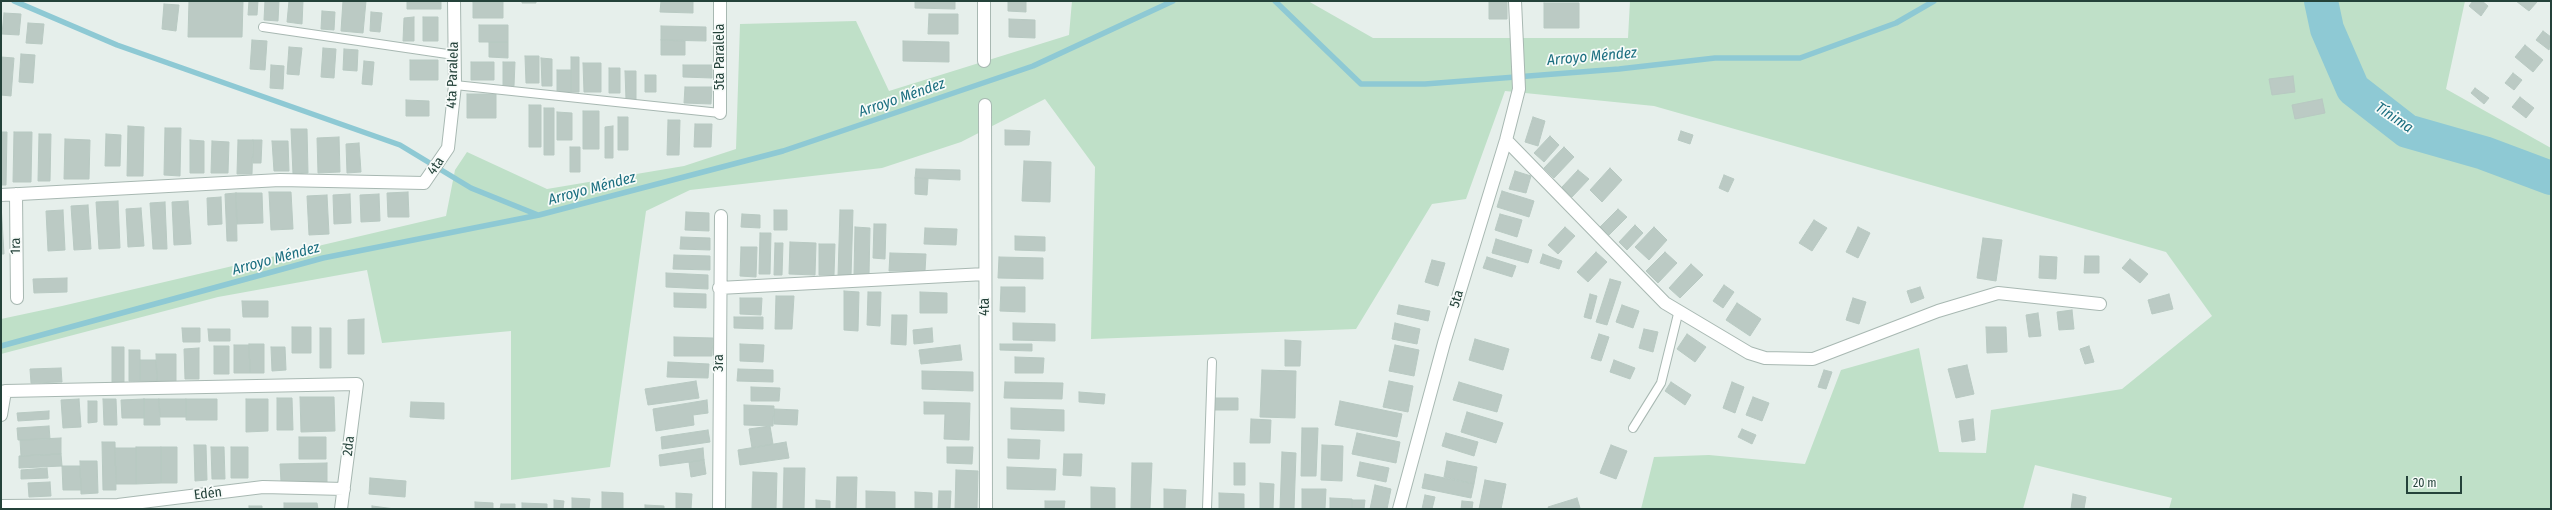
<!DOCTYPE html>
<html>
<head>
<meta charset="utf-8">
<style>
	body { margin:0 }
	#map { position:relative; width:2552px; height:510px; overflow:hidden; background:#e6efeb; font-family:"Fira Sans Condensed",sans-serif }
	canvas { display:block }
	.frame { position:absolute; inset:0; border:2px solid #24423a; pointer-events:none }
	.scale { position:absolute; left:2406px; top:476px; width:56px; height:18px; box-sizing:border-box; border:2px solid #24423a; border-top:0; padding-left:5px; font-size:12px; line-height:14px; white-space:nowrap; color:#24423a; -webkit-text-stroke:3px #f7fbf9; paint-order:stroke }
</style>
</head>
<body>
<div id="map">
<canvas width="2552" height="510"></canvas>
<div class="frame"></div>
<div class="scale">20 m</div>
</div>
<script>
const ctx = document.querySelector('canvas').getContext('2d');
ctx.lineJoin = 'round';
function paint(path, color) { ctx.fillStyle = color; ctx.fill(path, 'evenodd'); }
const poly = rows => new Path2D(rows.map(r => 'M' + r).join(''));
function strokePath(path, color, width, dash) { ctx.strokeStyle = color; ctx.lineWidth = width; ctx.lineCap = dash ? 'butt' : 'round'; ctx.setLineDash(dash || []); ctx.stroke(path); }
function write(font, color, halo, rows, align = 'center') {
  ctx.font = font + ' "Fira Sans Condensed",sans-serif'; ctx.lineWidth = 3.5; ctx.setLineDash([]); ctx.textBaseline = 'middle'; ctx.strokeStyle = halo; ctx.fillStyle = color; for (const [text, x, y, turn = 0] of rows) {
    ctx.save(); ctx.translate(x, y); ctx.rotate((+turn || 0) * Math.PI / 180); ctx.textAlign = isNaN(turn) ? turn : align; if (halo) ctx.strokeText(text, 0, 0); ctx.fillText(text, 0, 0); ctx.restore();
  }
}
paint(poly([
	[1072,1,1308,1,1373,38,1628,38,1630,1,2465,1,2446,89,2551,148,2551,509,2169,509,2172,498,2035,465,2023,509,1641,509,1654,457,1709,455,1805,464,1841,370,1919,348,1939,452,1986,453,1991,410,2122,389,2212,316,2166,252,1654,106,1505,91,1466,199,1432,204,1356,329,1091,339,1095,167,1045,99,961,142,882,168,690,190,646,211,610,467,511,480,511,331,382,343,367,270,218,297,1,354,1,319,62,306,446,216,455,170,467,152,547,189,684,166,736,149,740,24,856,21,889,91,1069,35]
]), '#bfe0c8');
strokePath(poly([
	[14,1,117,45,400,145,471,188,538,215],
	[1275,1,1361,84,1425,84,1619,69,1715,58,1800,58,1896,23,1934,1],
	[1,346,323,258,539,215,783,151,1033,66,1173,1]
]), '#8ec9d4', 5.5);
strokePath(poly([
	[2321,1,2327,29,2353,89,2407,131,2484,153,2551,178]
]), '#8ec9d4', 34);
const building = poly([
	[189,1,243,2,242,37,188,37,189,1],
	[249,1,258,1,257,15,248,15,249,1],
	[265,1,279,1,278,21,264,20,265,1],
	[289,1,303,1,302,24,287,22,289,1],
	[343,1,366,1,363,33,341,31,343,1],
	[407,1,441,1,441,9,407,9,407,1],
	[522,1,536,1,536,3,522,3,522,1],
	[661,1,693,1,693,13,660,12,661,1],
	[915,1,955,1,955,9,915,8,915,1],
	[1008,1,1026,1,1026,12,1008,11,1008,1],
	[1489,1,1507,1,1507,19,1489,19,1489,1],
	[2473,1,2482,1,2488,6,2481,16,2469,6,2473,1],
	[2516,1,2536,1,2537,2,2529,11,2516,1],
	[473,2,503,2,503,18,473,18,473,2],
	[1544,3,1579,3,1579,28,1544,28,1544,3],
	[164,4,179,5,176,31,162,29,164,4],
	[322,11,335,12,334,30,321,29,322,11],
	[371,12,382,13,380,32,370,31,371,12],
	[4,13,21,14,19,35,2,34,4,13],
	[929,14,958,14,958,34,928,34,929,14],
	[414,17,414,41,403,41,404,18,414,17],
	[423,17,438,17,438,41,423,41,423,17],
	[1009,19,1035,20,1035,38,1009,37,1009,19],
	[28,23,44,24,42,44,26,43,28,23],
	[479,25,508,25,508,42,479,42,479,25],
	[661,26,706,27,706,41,661,40,661,26],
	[2543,31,2551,37,2549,50,2536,40,2543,31],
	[252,40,267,41,265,70,250,69,252,40],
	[661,40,685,41,685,55,661,55,661,40],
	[903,41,949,42,949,62,903,61,903,41],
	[489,42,508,42,508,58,489,57,489,42],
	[2525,45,2543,60,2533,72,2515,57,2525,45],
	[289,47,302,48,299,75,287,74,289,47],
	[323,48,336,49,334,78,321,77,323,48],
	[344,49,358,50,357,71,343,70,344,49],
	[21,54,35,55,33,83,19,82,21,54],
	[525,56,539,56,539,83,526,83,525,56],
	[1,57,14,58,11,96,1,95,1,57],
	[571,57,579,57,579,92,571,92,571,57],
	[541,58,552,59,552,86,542,86,541,58],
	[410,60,438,60,438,80,410,80,410,60],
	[364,61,374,62,372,85,362,84,364,61],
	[471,62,494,62,494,80,471,80,471,62],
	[503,62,515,62,514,86,503,86,503,62],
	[583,63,601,63,601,92,584,92,583,63],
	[271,65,284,66,283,89,270,88,271,65],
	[683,65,712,65,712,78,683,77,683,65],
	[609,68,620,68,620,93,609,93,609,68],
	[557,70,571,70,571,92,557,92,557,70],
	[625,71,636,71,636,100,626,100,625,71],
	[2513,73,2522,80,2514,90,2505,83,2513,73],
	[645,75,656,75,656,92,645,92,645,75],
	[2293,76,2295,92,2272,95,2269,79,2293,76],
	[685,87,712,87,711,104,684,103,685,87],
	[2475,88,2489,98,2484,104,2471,93,2475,88],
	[467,94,496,94,496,118,467,118,467,94],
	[2520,97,2534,108,2526,118,2512,107,2520,97],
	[2322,99,2325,113,2295,119,2292,105,2322,99],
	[406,100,429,101,429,116,406,116,406,100],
	[529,105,541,105,541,147,529,147,529,105],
	[544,108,554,108,554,155,544,155,544,108],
	[583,111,599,111,599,149,583,149,583,111],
	[557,112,572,113,572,140,557,140,557,112],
	[618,117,628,117,628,150,618,150,618,117],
	[1533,117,1545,121,1538,146,1525,142,1533,117],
	[668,120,680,120,679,155,667,155,668,120],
	[695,124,712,124,711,147,694,147,695,124],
	[128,126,144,127,143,176,127,176,128,126],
	[613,126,613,158,605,158,605,127,613,126],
	[165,128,181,128,180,176,164,175,165,128],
	[291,129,307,129,308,173,293,174,291,129],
	[1005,130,1030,131,1029,145,1005,145,1005,130],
	[1681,131,1693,135,1690,144,1678,140,1681,131],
	[1,132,7,132,6,185,1,185,1,132],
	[14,132,32,132,31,182,13,182,14,132],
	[39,134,51,134,50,181,38,181,39,134],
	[106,134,121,135,120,166,105,166,106,134],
	[1550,136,1559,145,1544,162,1534,153,1550,136],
	[339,137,340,172,318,173,317,138,339,137],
	[65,139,90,140,89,179,64,179,65,139],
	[190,140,204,141,204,173,190,173,190,140],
	[238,140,253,140,252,174,237,174,238,140],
	[253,140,262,140,261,163,253,163,253,140],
	[212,141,229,142,228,173,211,173,212,141],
	[272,141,288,141,289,171,274,171,272,141],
	[359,143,361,172,347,173,346,144,359,143],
	[570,147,580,147,580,172,570,172,570,147],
	[1564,147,1574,157,1554,178,1544,168,1564,147],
	[1024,161,1051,162,1050,202,1022,201,1024,161],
	[1610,168,1622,180,1602,202,1590,190,1610,168],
	[916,169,960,170,960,180,915,178,916,169],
	[1578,170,1589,179,1572,197,1562,187,1578,170],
	[1515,171,1531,176,1526,193,1509,189,1515,171],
	[1724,175,1734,179,1728,192,1719,188,1724,175],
	[915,178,928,179,927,195,915,194,915,178],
	[1502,191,1534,201,1529,217,1497,207,1502,191],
	[269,192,291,192,293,229,271,230,269,192],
	[408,192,409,217,388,217,387,193,408,192],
	[236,193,262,193,263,223,237,224,236,193],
	[236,193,237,241,227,241,225,194,236,193],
	[350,194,351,223,334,224,333,195,350,194],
	[379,194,380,221,361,222,360,195,379,194],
	[327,195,329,234,309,235,307,196,327,195],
	[221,197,222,224,208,225,207,198,221,197],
	[118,201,120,248,99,249,96,202,118,201],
	[188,201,191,244,174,245,172,202,188,201],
	[165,202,167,249,153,249,150,203,165,202],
	[1,204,4,254,1,254,1,204],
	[88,205,91,249,74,250,71,206,88,205],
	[141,208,144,246,128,247,126,209,141,208],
	[1618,209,1627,217,1609,235,1600,227,1618,209],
	[63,210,65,250,48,251,46,211,63,210],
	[774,210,787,210,787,230,774,230,774,210],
	[840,210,853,210,851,276,838,276,840,210],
	[686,212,709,213,709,231,685,230,686,212],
	[742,214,760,215,760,228,741,227,742,214],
	[1500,214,1522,220,1517,237,1495,230,1500,214],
	[1814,220,1827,228,1812,251,1799,243,1814,220],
	[874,224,886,224,885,259,873,258,874,224],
	[1635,225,1643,233,1627,250,1619,242,1635,225],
	[855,227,870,228,869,275,854,275,855,227],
	[1565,227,1575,236,1558,254,1548,245,1565,227],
	[1654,227,1667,240,1649,260,1635,247,1654,227],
	[1858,227,1870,233,1858,258,1846,252,1858,227],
	[925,228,957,229,956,245,924,244,925,228],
	[760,233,771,233,770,274,759,274,760,233],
	[1015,236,1045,237,1045,251,1015,250,1015,236],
	[681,237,710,238,710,250,680,249,681,237],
	[1983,238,2002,240,1996,281,1977,278,1983,238],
	[1496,239,1532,250,1528,263,1492,253,1496,239],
	[790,242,816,243,815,275,789,274,790,242],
	[775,243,783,243,782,275,774,275,775,243],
	[819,244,835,244,834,275,819,275,819,244],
	[741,247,757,247,756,277,740,276,741,247],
	[1596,252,1607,262,1588,282,1577,272,1596,252],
	[1665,252,1677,263,1658,283,1646,271,1665,252],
	[890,253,926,254,925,271,889,271,890,253],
	[1543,254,1562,261,1559,269,1540,263,1543,254],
	[674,255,710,256,710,270,673,269,674,255],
	[2040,256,2057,257,2056,279,2039,278,2040,256],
	[2085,256,2099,256,2099,273,2084,273,2085,256],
	[999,257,1043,258,1043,279,998,278,999,257],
	[1487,257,1516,266,1512,277,1483,268,1487,257],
	[2130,259,2148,274,2140,283,2122,268,2130,259],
	[1432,260,1445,263,1438,286,1425,282,1432,260],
	[1691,264,1703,275,1680,298,1669,288,1691,264],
	[666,273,708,275,708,289,666,287,666,273],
	[67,278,67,292,34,293,33,279,67,278],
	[1610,279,1621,282,1607,325,1596,322,1610,279],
	[1724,285,1734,292,1723,308,1713,301,1724,285],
	[1001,287,1025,287,1025,312,1000,311,1001,287],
	[1920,287,1924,298,1911,303,1907,291,1920,287],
	[844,291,859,292,858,331,844,330,844,291],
	[868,292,881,292,880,326,867,325,868,292],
	[920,292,947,293,947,313,920,313,920,292],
	[674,293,706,294,706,308,674,307,674,293],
	[1590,294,1597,296,1591,319,1584,317,1590,294],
	[2169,294,2173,309,2152,314,2148,300,2169,294],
	[776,296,794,296,792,329,775,329,776,296],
	[740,298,762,298,761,315,740,314,740,298],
	[1853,298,1866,302,1859,324,1846,320,1853,298],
	[242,301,268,301,268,317,243,317,242,301],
	[1737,303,1761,319,1750,336,1726,320,1737,303],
	[1399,305,1430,311,1428,321,1397,314,1399,305],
	[1622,305,1639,311,1633,328,1616,322,1622,305],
	[2072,310,2074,329,2059,330,2057,312,2072,310],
	[2038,313,2041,336,2029,337,2026,315,2038,313],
	[892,315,907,315,906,345,891,344,892,315],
	[734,317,763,317,763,329,734,328,734,317],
	[364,319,364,354,348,354,348,320,364,319],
	[1013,323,1055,324,1055,341,1013,340,1013,323],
	[1395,323,1420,329,1417,344,1392,339,1395,323],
	[292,327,311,327,311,353,292,353,292,327],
	[1986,327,2006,327,2007,352,1987,353,1986,327],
	[182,328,200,328,200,342,183,342,182,328],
	[320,328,331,328,331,368,320,368,320,328],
	[932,328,933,342,914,344,913,330,932,328],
	[208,329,230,329,230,341,209,341,208,329],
	[1644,329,1658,332,1653,352,1639,348,1644,329],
	[1599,334,1609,337,1601,361,1591,358,1599,334],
	[1687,334,1706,347,1695,362,1677,349,1687,334],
	[674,337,713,338,712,356,674,356,674,337],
	[1475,339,1509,349,1503,370,1469,360,1475,339],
	[1285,340,1301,341,1300,366,1285,366,1285,340],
	[249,344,264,344,264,373,250,373,249,344],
	[740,344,764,345,763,362,740,361,740,344],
	[1000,344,1032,344,1032,351,1000,350,1000,344],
	[234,345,249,345,250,373,234,373,234,345],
	[960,345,962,360,921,364,919,350,960,345],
	[1395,345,1419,350,1414,376,1389,371,1395,345],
	[214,346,229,346,229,374,214,374,214,346],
	[2089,346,2094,362,2085,364,2080,349,2089,346],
	[112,347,124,347,124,382,112,382,112,347],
	[271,347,285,347,286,370,272,371,271,347],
	[199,348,199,379,185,379,184,349,199,348],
	[129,350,140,350,140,381,129,381,129,350],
	[156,354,176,354,176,381,157,381,156,354],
	[1015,357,1044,358,1043,373,1015,373,1015,357],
	[140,360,156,360,157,381,140,381,140,360],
	[1614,360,1635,368,1630,379,1610,372,1614,360],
	[668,362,709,364,708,378,667,377,668,362],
	[1967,365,1974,394,1956,398,1948,369,1967,365],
	[61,368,62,382,31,383,30,369,61,368],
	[738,369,773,370,773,382,737,381,738,369],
	[1262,370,1296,371,1295,418,1260,417,1262,370],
	[1824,370,1832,372,1826,389,1818,387,1824,370],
	[922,371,973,372,973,391,922,389,922,371],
	[696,381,699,398,648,405,645,389,696,381],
	[1389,381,1413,386,1408,412,1383,407,1389,381],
	[1005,382,1063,383,1062,399,1004,398,1005,382],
	[1459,382,1502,395,1497,412,1453,400,1459,382],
	[1671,382,1691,395,1685,405,1665,391,1671,382],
	[1732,382,1744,387,1735,413,1723,408,1732,382],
	[751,387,780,388,779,401,751,401,751,387],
	[1079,392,1105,394,1104,404,1079,402,1079,392],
	[300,397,334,397,335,431,301,432,300,397],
	[1753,397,1769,403,1762,421,1746,415,1753,397],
	[277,398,292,398,293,430,277,430,277,398],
	[1215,398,1238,398,1238,410,1215,410,1215,398],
	[79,399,81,427,63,428,61,400,79,399],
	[103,399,116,399,117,425,104,425,103,399],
	[144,399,159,399,160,425,144,425,144,399],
	[144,399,144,418,122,418,121,400,144,399],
	[159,399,186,399,186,417,160,417,159,399],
	[186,399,217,399,217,420,186,420,186,399],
	[246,399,268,399,268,431,246,432,246,399],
	[707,400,708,413,693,415,694,425,656,431,653,409,707,400],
	[88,401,97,401,97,422,88,423,88,401],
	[1340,401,1402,414,1397,437,1335,425,1340,401],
	[411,402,444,403,444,419,410,417,411,402],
	[924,402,970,403,969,440,944,439,945,414,924,414,924,402],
	[744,405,774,406,773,426,744,425,744,405],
	[1011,408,1064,410,1064,431,1011,429,1011,408],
	[774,409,798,410,797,425,774,424,774,409],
	[49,411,49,419,18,421,17,413,49,411],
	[1467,412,1503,423,1496,443,1461,432,1467,412],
	[1251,419,1271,420,1270,443,1250,443,1251,419],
	[1973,419,1975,440,1962,442,1959,421,1973,419],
	[49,426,50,439,18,440,17,428,49,426],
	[770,426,773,444,752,448,749,429,770,426],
	[1302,428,1318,428,1316,476,1301,476,1302,428],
	[1742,429,1756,435,1752,444,1738,437,1742,429],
	[708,430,710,442,662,449,661,437,708,430],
	[1357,433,1400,442,1396,463,1352,454,1357,433],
	[1446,433,1478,442,1474,456,1442,446,1446,433],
	[299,437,326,437,326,459,299,459,299,437],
	[61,438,61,454,21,456,20,440,61,438],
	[1008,439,1040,440,1039,459,1008,458,1008,439],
	[102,442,115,442,116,490,103,490,102,442],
	[786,442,789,458,740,465,738,450,786,442],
	[194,445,206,445,207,480,195,481,194,445],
	[1322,445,1343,446,1342,481,1321,480,1322,445],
	[1611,445,1627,451,1616,479,1600,473,1611,445],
	[136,447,161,447,161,483,136,484,136,447],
	[161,447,177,447,177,483,161,483,161,447],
	[211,447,224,447,225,479,212,479,211,447],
	[231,447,248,447,248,478,231,478,231,447],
	[947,447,973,447,972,464,947,463,947,447],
	[115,448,136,448,136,484,116,484,115,448],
	[703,448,704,460,660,466,659,455,703,448],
	[1282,452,1296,453,1294,509,1280,509,1282,452],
	[61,454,62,466,19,468,19,456,61,454],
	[1064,454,1082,454,1081,476,1063,475,1064,454],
	[704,460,706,474,691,477,689,462,704,460],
	[80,461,97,461,98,493,81,494,80,461],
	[1447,461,1477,467,1474,484,1444,477,1447,461],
	[1360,462,1389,468,1386,482,1357,476,1360,462],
	[327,463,327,482,281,482,280,464,327,463],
	[1132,463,1152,463,1150,509,1131,509,1132,463],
	[1234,463,1245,463,1245,485,1234,485,1234,463],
	[62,466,80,466,81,490,63,490,62,466],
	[1007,467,1056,469,1055,490,1007,489,1007,467],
	[47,468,48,478,21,479,21,470,47,468],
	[784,468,805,468,804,509,783,509,784,468],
	[956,470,978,471,977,509,955,509,956,470],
	[753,472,777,473,776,509,752,509,753,472],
	[1425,474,1474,484,1471,498,1422,488,1425,474],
	[837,477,857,477,856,509,836,509,837,477],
	[370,478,406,481,405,497,369,494,370,478],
	[1485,480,1506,484,1501,509,1479,509,1485,480],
	[50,482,51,496,29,497,28,483,50,482],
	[1260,483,1274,484,1273,509,1260,509,1260,483],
	[1375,485,1391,489,1387,509,1370,509,1375,485],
	[1091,487,1115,488,1115,509,1091,509,1091,487],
	[1164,489,1186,490,1185,509,1164,509,1164,489],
	[1302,489,1326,489,1325,509,1302,509,1302,489],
	[866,491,895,492,895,509,866,509,866,491],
	[939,491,951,491,950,509,938,509,939,491],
	[602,492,623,493,623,509,602,509,602,492],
	[915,492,932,493,932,509,915,509,915,492],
	[676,493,692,494,691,509,676,509,676,493],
	[1219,493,1244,494,1244,509,1219,509,1219,493],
	[2073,494,2086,497,2084,509,2071,509,2073,494],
	[1425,495,1435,497,1432,509,1422,509,1425,495],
	[572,498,590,499,589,509,572,509,572,498],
	[1330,498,1352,499,1352,509,1330,509,1330,498],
	[1577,498,1580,508,1549,509,1548,507,1577,498],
	[554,500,564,501,563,509,554,509,554,500],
	[816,500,830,501,830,509,816,509,816,500],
	[1352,500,1365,500,1364,509,1352,509,1352,500],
	[1045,501,1065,501,1064,509,1045,509,1045,501],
	[1462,501,1473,502,1472,509,1461,509,1462,501],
	[475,502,493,503,493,509,475,509,475,502],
	[284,503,317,503,318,509,284,509,284,503],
	[522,503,547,504,547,509,522,509,522,503],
	[501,504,515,504,515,509,500,509,501,504],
	[645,505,664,506,664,509,645,509,645,505],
	[249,506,262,506,262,509,249,509,249,506],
	[372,506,395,509,372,509,372,506]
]);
paint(building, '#bbcac4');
strokePath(building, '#b8c9c2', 1);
const lane = poly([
	[263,27,454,55],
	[455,85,720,113],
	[1633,428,1661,383,1679,310],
	[1207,509,1212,362]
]);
const street = poly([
	[720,1,720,113],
	[984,1,984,61],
	[985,105,986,509],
	[1506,140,1665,303,1749,353,1765,358,1813,359,1938,311,1998,293,2100,304],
	[16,194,17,298],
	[1,195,280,180,424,183,448,148,455,85,454,1],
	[719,288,985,274],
	[1,415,5,391,357,384,341,509],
	[1,506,118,505,263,487,344,489],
	[719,509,721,216],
	[1399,509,1444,343,1506,140,1519,89,1515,1]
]);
strokePath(lane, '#a8b8b2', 10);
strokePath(street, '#a8b8b2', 14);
strokePath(lane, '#fff', 8);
strokePath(street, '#fff', 12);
write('14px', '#24423a', '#f7fbf9', [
	["5ta Paralela",720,57,-90],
	["4ta Paralela",453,75,-88],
	["4ta",436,166,-55],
	["1ra",16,246,-91],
	["5ta",1457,299,-73],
	["4ta",985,307,-90],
	["3ra",719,363,-90],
	["2da",349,446,-83],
	["Edén",208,494,-7]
]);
write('italic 15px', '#1c6f80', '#f7fbf9', [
	["Arroyo Méndez",1592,57,-5],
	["Arroyo Méndez",902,98,-19],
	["Tínima",2394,118,34],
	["Arroyo Méndez",592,189,-15],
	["Arroyo Méndez",276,259,-15]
]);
</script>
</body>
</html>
